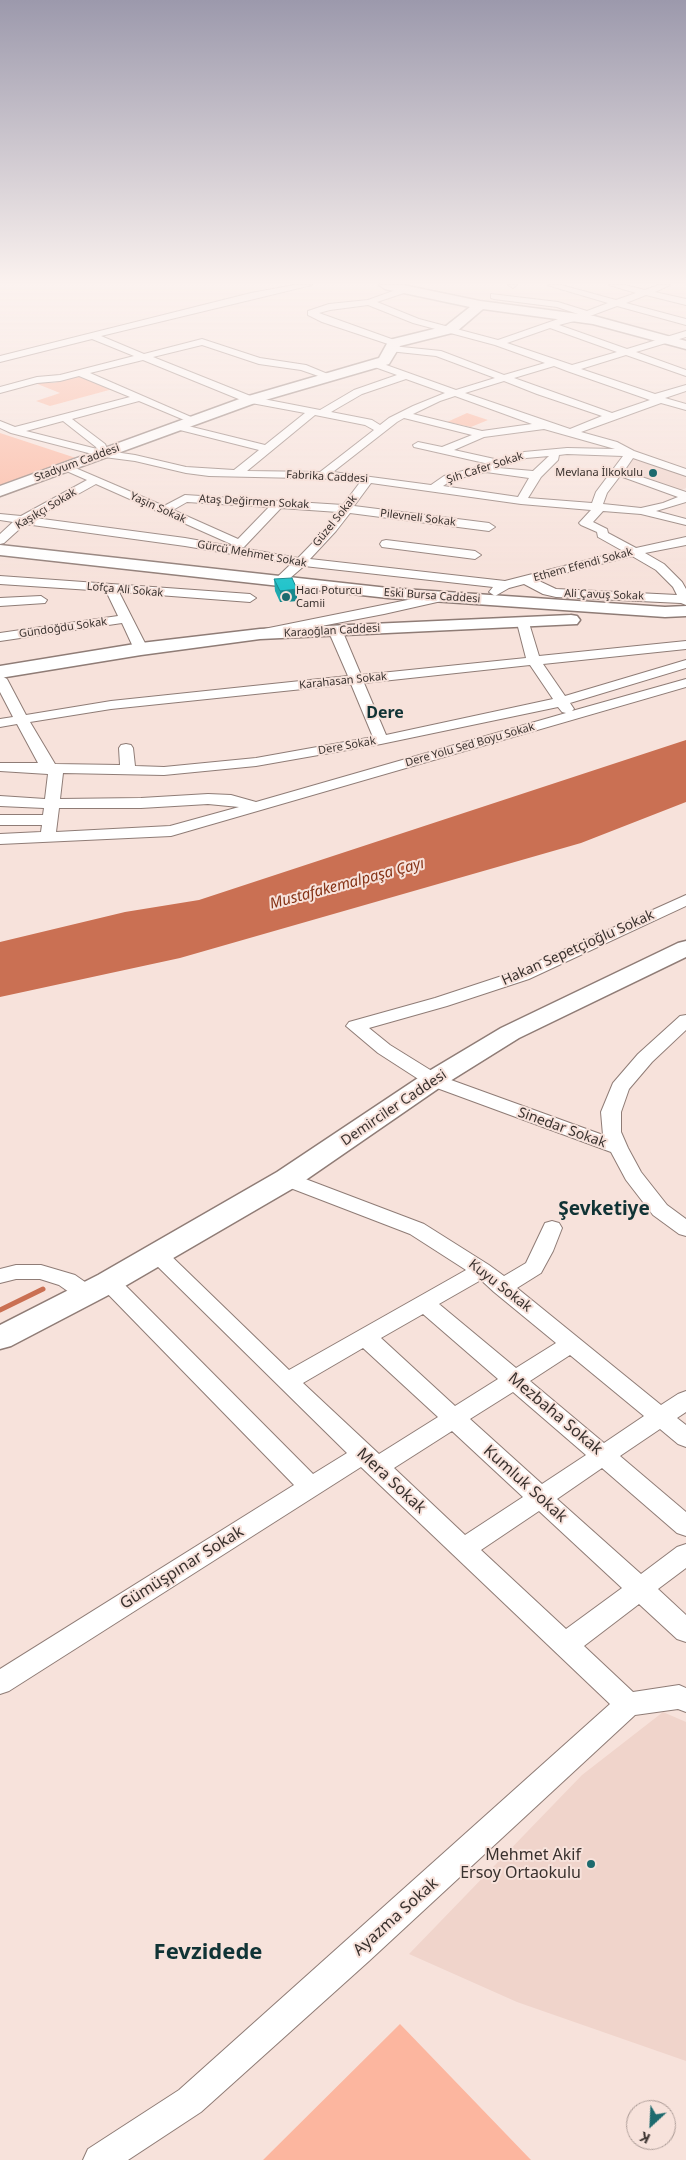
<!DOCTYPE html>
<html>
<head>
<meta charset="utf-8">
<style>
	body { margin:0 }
	#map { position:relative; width:686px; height:2160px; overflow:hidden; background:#f7e2db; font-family:"Noto Sans",sans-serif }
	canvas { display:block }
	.north { position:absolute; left:626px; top:2100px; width:50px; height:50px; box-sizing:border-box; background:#f7e2db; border:1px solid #ab9b96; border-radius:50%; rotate:205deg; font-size:14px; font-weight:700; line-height:20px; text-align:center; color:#39312e }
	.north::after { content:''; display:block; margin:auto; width:18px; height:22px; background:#1d6a6e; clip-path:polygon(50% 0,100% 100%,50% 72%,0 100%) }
</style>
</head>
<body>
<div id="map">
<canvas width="686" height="2160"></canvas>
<div class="north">K</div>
</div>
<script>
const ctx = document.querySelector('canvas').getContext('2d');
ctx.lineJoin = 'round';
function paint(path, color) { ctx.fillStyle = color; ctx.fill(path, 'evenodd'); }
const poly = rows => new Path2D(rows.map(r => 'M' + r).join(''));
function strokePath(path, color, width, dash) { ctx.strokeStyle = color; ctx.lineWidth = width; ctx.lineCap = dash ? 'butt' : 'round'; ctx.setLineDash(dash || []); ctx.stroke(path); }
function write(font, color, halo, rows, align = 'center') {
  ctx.font = font + ' "Noto Sans",sans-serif'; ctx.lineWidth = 4; ctx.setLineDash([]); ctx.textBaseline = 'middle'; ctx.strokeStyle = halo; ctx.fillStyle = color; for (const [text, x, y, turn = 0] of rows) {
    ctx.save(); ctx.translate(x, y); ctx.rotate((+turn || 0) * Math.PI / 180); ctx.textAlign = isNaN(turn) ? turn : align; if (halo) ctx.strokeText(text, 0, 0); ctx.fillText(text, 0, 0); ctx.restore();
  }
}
paint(poly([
	[633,457,686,475,686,488,677,492,621,471],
	[663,1712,686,1722,686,2061,517,2002,409,1954,582,1775]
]), '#f0d4cb');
paint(poly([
	[77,376,113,389,50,406,36,401,60,393,35,383,54,383],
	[467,413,488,420,471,427,447,422],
	[0,433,79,459,0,487],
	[400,2024,531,2160,263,2160]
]), '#fcb69f');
paint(poly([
	[686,740,686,802,581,843,180,958,0,997,0,942,125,912,199,900]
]), '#ca7053');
strokePath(poly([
	[0,1310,43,1289]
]), '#ca7053', 5);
const street = poly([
	[294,285,312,285,101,336,144,354,202,339,260,358,306,365,335,377,330,380,301,370,259,364,202,345,153,357,253,397,320,410,354,390,397,375,372,366,370,364,375,361,456,390,495,378,436,356,389,351,387,349,392,346,441,351,504,375,545,363,495,345,413,323,368,305,330,310,319,313,397,341,397,345,391,345,322,322,308,315,308,311,329,304,368,300,404,287,408,290,407,292,377,302,419,319,498,340,564,317,578,314,557,307,494,299,491,298,491,294,558,302,587,311,608,303,547,285,561,285,616,300,636,293,609,285,625,285,645,290,658,285,670,285,655,292,686,299,686,305,646,295,626,303,686,319,686,325,617,306,582,319,559,325,627,349,686,331,686,337,636,352,686,370,686,376,626,355,581,369,655,394,686,385,686,391,665,398,686,404,686,410,661,403,581,432,617,442,634,451,686,469,686,476,633,458,624,471,686,492,686,502,656,511,686,519,686,525,641,514,603,511,593,522,607,529,608,533,636,548,686,537,686,545,645,553,664,564,682,582,686,589,686,605,681,603,556,597,543,594,524,584,509,588,495,596,489,592,493,587,304,566,282,585,278,586,272,582,291,564,185,546,25,524,4,543,0,544,0,534,13,522,0,520,0,514,21,516,87,480,62,469,61,467,62,465,66,464,164,506,185,495,343,505,361,481,347,479,209,476,186,473,135,461,104,457,11,433,0,428,0,421,15,427,130,397,79,376,60,381,37,383,0,393,0,387,37,377,60,375,134,356,92,339,0,362,0,356,251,293,294,285],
	[550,328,617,352,572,365,507,343,550,328],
	[143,360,246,402,305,413,265,445,176,423,172,424,171,426,172,428,259,450,234,470,186,467,135,455,108,451,105,444,72,419,139,401,189,422,193,423,198,420,90,373,143,360],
	[554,366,567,371,650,400,612,413,514,378,554,366],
	[406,379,445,393,413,406,389,418,380,425,372,420,331,412,362,394,406,379],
	[504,381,537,394,602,416,570,429,465,393,504,381],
	[455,396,532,424,482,431,413,414,440,401,455,396],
	[315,415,365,425,374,430,320,472,247,471,315,415],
	[404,418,472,435,442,447,418,442,413,445,414,447,489,464,444,476,431,485,333,472,397,422,404,418],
	[63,421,96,447,97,449,26,431,63,421],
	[544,429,615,449,567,448,524,452,499,460,454,450,484,437,544,429],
	[567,454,623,456,596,492,592,503,528,498,541,477,558,460,559,455,567,454],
	[549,456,533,471,498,468,526,458,549,456],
	[486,472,529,478,518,497,443,486,452,480,486,472],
	[620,476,678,497,663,503,641,508,603,504,607,493,620,476],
	[371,483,521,504,591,510,579,523,581,525,597,532,598,537,623,551,505,581,310,559,336,531,350,513,489,531,495,527,489,523,354,506,371,483],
	[96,484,240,548,244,547,281,508,338,512,328,527,298,558,185,538,35,518,96,484],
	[187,502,269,507,238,539,173,510,187,502],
	[632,556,656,570,673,587,677,595,556,589,537,580,632,556],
	[508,285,517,285,513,288,508,285],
	[386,540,475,551,481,555,475,559,382,547,380,544,382,541,386,540],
	[0,576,250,594,256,598,250,602,119,592,148,649,141,653,134,649,122,623,0,641,0,633,118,616,106,591,0,584,0,576],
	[442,593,448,597,446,600,384,614,264,637,257,633,264,629,442,593],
	[41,596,47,600,45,603,0,606,0,598,41,596],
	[523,619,529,623,539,656,686,641,686,649,543,664,565,696,686,660,686,668,570,703,574,709,572,711,686,679,686,687,171,836,0,844,0,834,41,832,42,825,0,825,0,815,43,815,44,808,0,806,0,796,45,799,48,774,0,771,0,763,38,763,17,724,0,727,0,719,13,717,0,692,0,675,7,679,26,715,111,701,348,676,328,630,335,626,342,630,361,675,526,658,517,623,523,619],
	[530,665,553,699,386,735,364,683,530,665],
	[351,684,373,737,256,758,164,767,135,766,133,748,131,745,126,744,121,745,119,748,120,765,55,764,30,722,111,709,351,684],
	[558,707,562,712,566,713,256,802,231,795,208,794,141,798,60,799,63,773,164,775,256,766,381,744,558,707],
	[208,804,239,807,170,826,56,832,59,808,141,808,208,804],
	[686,895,686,906,529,979,447,1006,369,1028,390,1045,440,1076,603,1135,601,1112,613,1083,638,1054,680,1016,686,1015,686,1030,652,1062,629,1089,621,1112,621,1132,628,1148,641,1172,667,1205,686,1219,686,1236,679,1234,653,1215,626,1180,611,1152,426,1084,378,1053,346,1026,349,1022,435,998,517,971,686,895],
	[287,1172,424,1224,489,1265,504,1276,526,1263,545,1223,552,1221,559,1223,562,1228,553,1251,541,1273,517,1288,661,1405,678,1394,686,1391,686,1412,677,1418,686,1425,686,1447,678,1444,660,1429,620,1456,686,1512,686,1536,677,1533,602,1468,557,1499,641,1574,677,1547,686,1544,686,1568,658,1589,686,1615,686,1642,677,1639,639,1604,584,1646,633,1692,679,1685,686,1688,686,1712,678,1709,635,1715,369,1961,201,2112,128,2160,83,2160,88,2149,179,2090,610,1704,361,1467,9,1691,0,1694,0,1669,294,1485,101,1287,98,1282,101,1277,109,1275,117,1277,313,1474,347,1453,150,1259,147,1254,150,1249,157,1247,164,1249,289,1370,466,1270,410,1234,280,1184,277,1179,280,1174,287,1172],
	[481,1280,494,1292,556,1343,516,1368,439,1304,481,1280],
	[423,1314,498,1379,455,1406,381,1338,423,1314],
	[363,1348,438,1417,379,1454,303,1383,363,1348],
	[570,1355,644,1416,604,1443,530,1381,570,1355],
	[513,1392,586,1455,542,1484,470,1419,513,1392],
	[452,1431,523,1497,465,1535,394,1468,452,1431],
	[539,1511,622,1588,566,1629,481,1550,539,1511],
	[16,1265,41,1265,75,1275,95,1289,98,1294,95,1299,87,1302,79,1299,59,1285,40,1279,16,1279,0,1283,0,1269,16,1265]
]);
const secondary = poly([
	[379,285,403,285,480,301,594,316,686,341,686,349,593,324,483,309,456,332,400,346,389,364,255,403,0,496,0,486,245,397,379,358,389,340,446,326,470,307,385,289,379,285],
	[0,545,388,588,665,607,686,606,686,616,665,617,388,598,0,555,0,545],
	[571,615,577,616,580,620,577,624,260,639,141,655,0,678,0,666,141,643,260,629,571,615],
	[686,941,686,957,519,1038,442,1086,297,1186,120,1289,11,1346,0,1349,0,1325,98,1275,277,1172,424,1074,501,1028,678,943,686,941]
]);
strokePath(street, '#8f7c76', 2);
strokePath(secondary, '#8f7c76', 3);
paint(street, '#fff');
paint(secondary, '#fff');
paint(poly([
	[274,579,297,601,280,602,275,591]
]), '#1ea9af');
paint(poly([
	[297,589,297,601,280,602,280,591]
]), '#18898e');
const building = poly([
	[292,578,297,589,280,591,274,579,292,578]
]);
paint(building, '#23c4cb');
strokePath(building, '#18898e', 1);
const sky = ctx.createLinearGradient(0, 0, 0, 588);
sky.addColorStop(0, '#9c99ac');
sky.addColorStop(0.48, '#fbf2ef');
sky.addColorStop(1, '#fbf2ef00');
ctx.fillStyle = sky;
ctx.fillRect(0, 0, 686, 588);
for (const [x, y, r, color] of [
	[653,473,5,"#1d6a6e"],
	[286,597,5,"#1d6a6e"],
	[591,1864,5,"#1d6a6e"]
]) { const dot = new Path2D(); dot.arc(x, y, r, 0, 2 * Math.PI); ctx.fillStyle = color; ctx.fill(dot); strokePath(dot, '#f7e2db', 2); }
write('11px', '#39312e', '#f7e2db', [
	["Stadyum Caddesi",77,463,-20],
	["Şıh Cafer Sokak",485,468,-18],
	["Fabrika Caddesi",327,477,3],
	["Ataş Değirmen Sokak",254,502,3],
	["Yaşin Sokak",158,508,24],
	["Kaşıkçı Sokak",46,509,-31],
	["Pilevneli Sokak",418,518,7],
	["Güzel Sokak",335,521,-51],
	["Gürcü Mehmet Sokak",252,554,10],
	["Ethem Efendi Sokak",583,565,-15],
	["Lofça Ali Sokak",125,590,5],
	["Ali Çavuş Sokak",604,595,2],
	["Eski Bursa Caddesi",432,596,4],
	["Gündoğdu Sokak",63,628,-8],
	["Karaoğlan Caddesi",332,631,-3],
	["Karahasan Sokak",343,681,-6],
	["Dere Yolu Sed Boyu Sokak",470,745,-16],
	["Dere Sokak",347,746,-10]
]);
write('11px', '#39312e', '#f7e2db', [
	["Mevlana İlkokulu",643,473],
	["Hacı Poturcu",296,591,"left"],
	["Camii",296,604,"left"]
], 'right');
write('14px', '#39312e', '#f7e2db', [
	["Hakan Sepetçioğlu Sokak",578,948,-24],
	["Demirciler Caddesi",394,1108,-34],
	["Sinedar Sokak",562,1128,20],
	["Kuyu Sokak",500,1286,38]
]);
write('italic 15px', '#853215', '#f7e2db', [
	["Mustafakemalpaşa Çayı",347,884,-15]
]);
write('bold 16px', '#103335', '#f7e2db', [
	["Dere",385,713]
]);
write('16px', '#39312e', '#f7e2db', [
	["Mezbaha Sokak",555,1414,40],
	["Mera Sokak",391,1481,43],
	["Kumluk Sokak",525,1484,42],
	["Gümüşpınar Sokak",182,1568,-32],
	["Ayazma Sokak",396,1917,-42]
]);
write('16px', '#39312e', '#f7e2db', [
	["Mehmet Akif",581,1855],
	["Ersoy Ortaokulu",581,1873]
], 'right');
write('bold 19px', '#103335', '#f7e2db', [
	["Şevketiye",604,1210]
]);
write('bold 22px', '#103335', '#f7e2db', [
	["Fevzidede",208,1953]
]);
</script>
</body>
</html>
